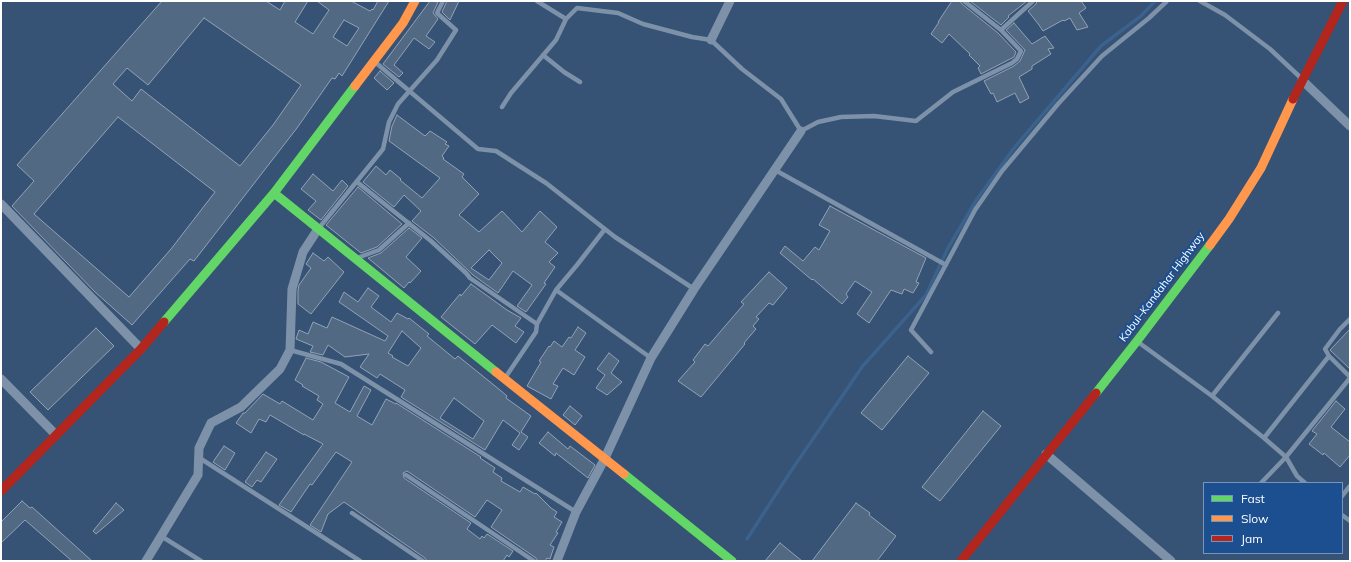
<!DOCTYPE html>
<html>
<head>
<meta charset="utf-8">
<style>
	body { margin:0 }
	#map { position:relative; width:1351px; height:562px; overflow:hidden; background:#365274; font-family:Mulish,sans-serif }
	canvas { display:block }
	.frame { position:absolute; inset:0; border:2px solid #fff; pointer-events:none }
	.legend { position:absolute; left:1203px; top:482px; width:140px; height:72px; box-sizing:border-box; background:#1b4f8f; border:1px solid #7695bc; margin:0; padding:5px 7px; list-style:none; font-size:12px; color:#fff }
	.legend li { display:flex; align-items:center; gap:8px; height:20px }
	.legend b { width:20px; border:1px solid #7695bc }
</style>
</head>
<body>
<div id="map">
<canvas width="1351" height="562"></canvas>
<div class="frame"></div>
<ul class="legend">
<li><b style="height:5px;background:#63d668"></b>Fast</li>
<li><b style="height:5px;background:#ff974d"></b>Slow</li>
<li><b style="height:5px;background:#b3261e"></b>Jam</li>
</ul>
</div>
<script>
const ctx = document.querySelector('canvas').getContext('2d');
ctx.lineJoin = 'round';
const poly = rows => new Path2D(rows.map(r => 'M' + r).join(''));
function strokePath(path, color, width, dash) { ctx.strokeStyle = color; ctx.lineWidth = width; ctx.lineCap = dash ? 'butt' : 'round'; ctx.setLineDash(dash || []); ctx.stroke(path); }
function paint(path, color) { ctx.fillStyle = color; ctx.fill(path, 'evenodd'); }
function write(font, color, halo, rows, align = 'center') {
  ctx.font = font + ' Mulish,sans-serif'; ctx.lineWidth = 4; ctx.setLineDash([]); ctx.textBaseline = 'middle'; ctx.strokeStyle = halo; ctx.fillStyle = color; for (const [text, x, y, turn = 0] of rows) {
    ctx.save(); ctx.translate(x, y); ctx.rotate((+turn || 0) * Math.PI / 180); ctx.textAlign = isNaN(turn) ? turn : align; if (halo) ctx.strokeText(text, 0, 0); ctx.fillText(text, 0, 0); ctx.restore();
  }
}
strokePath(poly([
	[747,539,789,474,862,367,926,295,948,248,977,199,1014,148,1101,46,1141,16,1155,1]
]), '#3b618d', 3.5);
const building = poly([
	[162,1,266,1,280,10,285,1,308,1,295,22,313,34,329,10,317,1,351,1,370,11,372,9,373,10,378,1,389,1,342,76,339,73,335,79,332,78,297,128,194,261,190,259,132,325,95,292,12,206,34,181,17,165,162,1],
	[204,18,301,85,273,125,240,166,141,89,132,101,113,84,127,68,148,85,204,18],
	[344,20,359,28,347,46,333,37,344,20],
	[118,117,215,192,171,249,129,297,34,214,118,117],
	[430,1,438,2,433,13,438,19,426,36,435,42,429,49,414,38,394,65,403,73,399,77,383,64,430,1],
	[447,1,459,1,450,20,442,12,447,1],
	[952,1,960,1,962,4,998,33,1016,52,1014,57,981,74,978,68,980,66,969,55,970,54,949,34,942,43,931,34,939,22,938,22,952,1],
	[970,1,1027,1,1008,16,1009,17,1001,25,970,1],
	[1037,1,1081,1,1086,8,1079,13,1088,27,1077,30,1070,18,1064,21,1063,20,1043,31,1039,25,1028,11,1036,4,1037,1],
	[1014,23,1032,44,1045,36,1054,48,1048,49,1051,54,1032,66,1032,69,1019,77,1029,98,1020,103,1015,93,997,102,993,93,991,94,984,81,1014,66,1020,61,1025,50,1006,30,1014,23],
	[380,71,394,83,387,90,374,78,380,71],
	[397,115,425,136,430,131,447,142,445,144,449,146,442,156,444,158,443,159,464,174,462,177,479,194,459,215,479,232,502,211,522,232,540,211,557,227,545,242,558,253,549,262,555,267,544,283,546,284,526,312,517,306,532,285,513,271,498,293,473,275,434,238,412,221,421,211,404,195,394,207,363,182,376,166,386,175,390,170,401,179,400,180,422,198,440,178,389,141,392,126,397,115],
	[489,250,502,263,489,280,471,268,489,250],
	[313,174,333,191,342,180,348,186,321,220,308,210,316,201,301,189,313,174],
	[358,187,402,224,377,247,361,253,326,225,358,187],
	[830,206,926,258,916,282,919,283,913,293,904,289,902,294,891,290,869,323,857,314,872,292,855,281,846,294,848,297,842,304,813,279,812,280,780,253,785,246,803,261,815,247,819,250,830,231,819,225,830,206],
	[409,228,422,238,406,257,421,271,410,283,409,282,404,288,368,258,381,253,409,228],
	[313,253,324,261,328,257,344,272,311,314,298,304,298,290,299,285,311,268,306,264,313,253],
	[769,272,787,288,773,305,769,303,756,317,759,319,753,326,756,329,744,343,745,344,701,397,678,381,695,362,693,360,705,344,708,346,744,304,741,302,769,272],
	[471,284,507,310,521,318,515,326,524,332,516,343,492,325,475,344,441,317,460,294,461,296,471,284],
	[368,288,379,296,371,307,391,322,397,313,408,319,409,318,429,334,427,336,455,359,458,356,500,390,507,396,506,398,531,416,521,432,528,437,519,450,512,445,520,433,503,420,485,450,401,397,405,390,380,374,377,378,360,367,369,354,345,357,328,345,323,355,310,352,313,346,296,339,299,330,308,334,313,322,327,328,332,317,385,341,388,336,339,302,344,292,358,302,368,288],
	[402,331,421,348,408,366,392,357,393,356,388,353,402,331],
	[454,398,484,421,473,439,440,418,454,398],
	[578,327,586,333,575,350,585,357,574,375,563,368,553,384,558,386,551,399,527,386,541,362,539,361,549,346,550,347,554,341,562,347,569,337,571,338,578,327],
	[96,328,114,346,48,410,30,392,96,328],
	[1350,329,1350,369,1330,350,1350,329],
	[609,353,619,361,611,373,622,382,607,395,596,388,605,375,597,369,609,353],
	[908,356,929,373,882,430,861,413,908,356],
	[306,358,321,362,349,377,335,403,350,412,364,386,371,390,357,416,372,425,386,399,396,404,396,403,481,457,480,458,495,468,493,472,502,478,501,481,520,492,523,487,535,494,536,493,551,508,557,512,554,517,562,522,556,532,558,533,550,545,554,547,550,559,547,558,545,561,538,561,536,558,491,527,502,510,487,500,475,517,407,471,403,473,404,478,471,523,467,529,480,539,482,536,484,538,487,534,513,551,509,557,507,555,503,561,427,561,425,558,344,502,328,514,321,532,310,525,352,462,336,452,312,485,310,484,291,512,279,505,323,444,304,434,304,435,270,415,266,422,259,419,251,433,236,423,243,413,245,413,263,394,280,404,282,401,313,420,323,404,317,400,319,396,302,386,303,385,295,380,306,358],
	[1336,401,1345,409,1331,427,1350,442,1350,455,1340,467,1324,453,1323,455,1309,444,1317,434,1312,431,1336,401],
	[570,406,582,416,575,425,563,415,570,406],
	[983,411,1001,426,940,501,922,487,983,411],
	[548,432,568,449,570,446,595,465,588,478,556,453,555,456,539,443,548,432],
	[224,446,235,453,225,470,213,462,224,446],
	[266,452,277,459,261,482,257,480,252,487,245,482,266,452],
	[22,501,30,508,32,507,92,561,72,561,25,520,1,543,1,522,22,501],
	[116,503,124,510,96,534,93,531,116,503],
	[856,503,870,513,869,515,896,536,877,561,812,561,856,503],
	[780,543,802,561,765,561,780,543]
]);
paint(building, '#526984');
strokePath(building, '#92a2b6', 1);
strokePath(poly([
	[537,1,566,19,577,8,618,13,643,24,692,37,711,40,742,69,781,99,801,131,818,122,841,117,874,116,916,121,953,92,1012,63,1017,59,1021,51,1001,30,964,1],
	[1200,1,1225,15,1270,49,1301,78],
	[1001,30,1033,1],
	[543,55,564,72,580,82],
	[375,62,478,149,496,151,546,183,615,237,694,289],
	[502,107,511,93,556,40,566,19],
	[775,170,946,265],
	[357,182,431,241,466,273,470,278,537,324],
	[319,228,383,149,389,122,398,104,437,60,456,30,437,13,443,1],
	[357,258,379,250,409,223],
	[556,290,651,358],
	[1350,319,1340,329,1325,349,1329,356,1350,377],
	[1138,342,1212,396,1264,438,1286,457,1297,476,1305,483],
	[290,350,341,364,576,512],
	[931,352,911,330,975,210,1002,171,1058,104,1102,56,1149,18,1167,1],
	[505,378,536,332,537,324,556,290,577,265,605,229],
	[1212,396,1278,313],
	[1264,438,1329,356],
	[198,457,360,561],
	[406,475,534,561],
	[1261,483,1286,457,1350,378],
	[1342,496,1350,486],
	[352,513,423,561],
	[1342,515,1350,521],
	[161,536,201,561]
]), '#7d92a8', 4.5);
strokePath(poly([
	[711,40,730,1],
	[1302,80,1350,126],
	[1,204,141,349],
	[1,379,56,435],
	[1046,454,1171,561],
	[146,561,198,475,199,448,211,423,241,407,280,369,290,350,292,289,303,252,318,229],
	[557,561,576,512,604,460,651,358,694,289,801,131]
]), '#7d92a8', 9);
strokePath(poly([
	[274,193,496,372],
	[164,322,274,193,355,86],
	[1096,393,1137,341,1210,245],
	[624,474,732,561]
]), '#63d668', 9);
strokePath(poly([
	[355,86,403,23,415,1],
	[1210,245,1229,219,1261,168,1293,99],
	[496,372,624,474]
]), '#ff974d', 9);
strokePath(poly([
	[1293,99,1343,1],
	[1,491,141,349,164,322],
	[961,561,1096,393]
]), '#b3261e', 9);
write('11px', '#fff', '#1b4f8f', [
	["Kabul–Kandahar Highway",1162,287,-53]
]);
</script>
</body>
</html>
